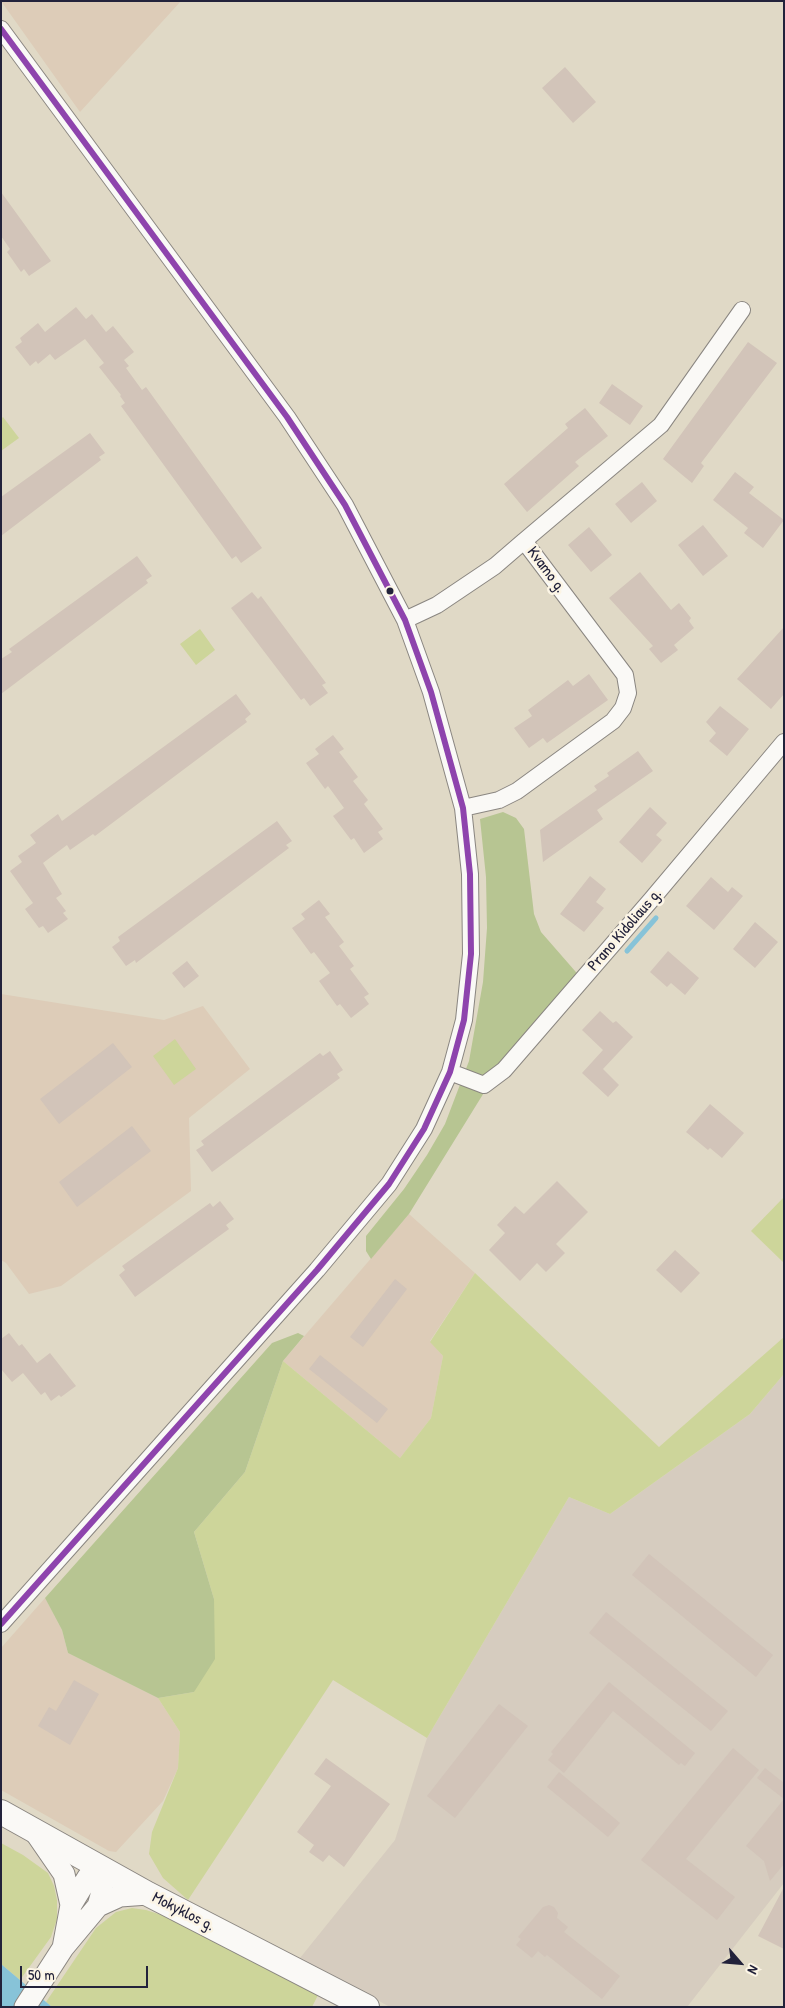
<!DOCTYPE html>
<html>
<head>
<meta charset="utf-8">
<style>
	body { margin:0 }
	#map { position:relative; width:785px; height:2008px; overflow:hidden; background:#e0d9c6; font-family:"Patrick Hand",sans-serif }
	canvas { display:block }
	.frame { position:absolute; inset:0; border:2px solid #22223b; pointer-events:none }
	.north { position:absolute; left:715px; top:1938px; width:50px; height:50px; -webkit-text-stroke:4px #fcf5e5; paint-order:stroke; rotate:117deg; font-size:14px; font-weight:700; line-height:20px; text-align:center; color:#22223b }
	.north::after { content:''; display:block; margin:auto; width:18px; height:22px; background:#22223b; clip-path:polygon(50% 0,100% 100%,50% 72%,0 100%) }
	.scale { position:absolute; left:20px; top:1966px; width:128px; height:22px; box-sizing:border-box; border:2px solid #22223b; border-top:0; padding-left:6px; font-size:15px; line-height:18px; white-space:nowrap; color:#22223b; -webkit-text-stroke:4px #fcf5e5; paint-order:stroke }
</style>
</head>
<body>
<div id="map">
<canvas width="785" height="2008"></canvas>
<div class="frame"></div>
<div class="north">N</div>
<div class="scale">50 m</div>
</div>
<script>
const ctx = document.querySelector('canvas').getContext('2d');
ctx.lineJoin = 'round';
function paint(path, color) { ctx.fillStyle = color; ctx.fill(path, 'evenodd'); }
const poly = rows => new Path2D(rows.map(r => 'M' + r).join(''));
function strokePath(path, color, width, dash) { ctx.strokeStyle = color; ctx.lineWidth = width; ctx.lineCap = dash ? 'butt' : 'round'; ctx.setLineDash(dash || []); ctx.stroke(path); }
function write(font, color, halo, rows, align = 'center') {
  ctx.font = font + ' "Patrick Hand",sans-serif'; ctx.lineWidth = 5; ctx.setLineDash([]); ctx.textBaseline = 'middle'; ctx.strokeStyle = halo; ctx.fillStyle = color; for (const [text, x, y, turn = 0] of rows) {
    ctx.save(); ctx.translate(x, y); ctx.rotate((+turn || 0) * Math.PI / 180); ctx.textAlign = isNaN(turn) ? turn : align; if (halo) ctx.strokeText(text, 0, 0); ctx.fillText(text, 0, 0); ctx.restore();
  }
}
paint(poly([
	[1,1,181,1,80,112],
	[1,994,164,1020,203,1006,250,1069,189,1118,191,1191,61,1286,29,1294,6,1263,1,1260],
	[409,1214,475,1273,430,1341,443,1356,431,1418,400,1458,283,1361],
	[45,1598,62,1630,68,1653,158,1698,180,1732,178,1768,163,1801,116,1852,109,1851,1,1790,1,1648]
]), '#ddccb8');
paint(poly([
	[784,1374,784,1883,687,2007,390,2007,300,1958,395,1840,427,1738,569,1497,610,1514,750,1414]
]), '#d6ccbf');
paint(poly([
	[3,417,19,438,1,451,1,419],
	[200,629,215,650,196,665,180,644],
	[175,1039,196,1069,174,1085,153,1056],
	[784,1197,784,1263,751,1231],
	[475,1273,659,1447,784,1337,784,1374,750,1414,610,1514,569,1497,427,1738,333,1680,188,1900,163,1878,149,1854,152,1832,178,1768,180,1732,158,1698,194,1692,214,1599,194,1532,245,1472,283,1361,400,1458,431,1418,443,1356,430,1342],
	[1,1843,23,1855,48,1873,54,1886,57,1900,57,1919,51,1937,20,1980,1,1964],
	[132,1908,146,1910,177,1920,318,1995,312,2007,52,2007,46,2002,96,1928,116,1912]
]), '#cdd59a');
paint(poly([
	[503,812,516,818,524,829,534,914,541,932,582,979,485,1091,409,1214,371,1259,366,1251,366,1236,404,1189,427,1155,445,1124,469,1061,483,982,487,928,486,877,480,819],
	[298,1333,304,1336,283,1361,245,1472,194,1532,214,1599,215,1659,194,1692,158,1698,68,1653,62,1630,45,1598,272,1343]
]), '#b7c592');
paint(poly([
	[1,1964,20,1980,52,2007,1,2007]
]), '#87c3d8');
strokePath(poly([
	[627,951,656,918]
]), '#87c3d8', 5);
paint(poly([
	[565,67,596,102,573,123,542,88],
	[1,192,51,261,29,276,24,269,21,272,7,252,10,249,1,236],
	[76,307,86,319,92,314,106,332,113,326,134,352,124,360,129,366,126,368,142,390,146,387,262,548,241,563,236,556,232,559,121,406,125,403,120,396,121,395,99,367,104,363,85,339,55,360,50,354,38,364,36,361,30,366,15,347,22,342,20,338,38,323,45,332],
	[748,342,777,363,701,463,704,466,692,483,663,459],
	[612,384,643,406,630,425,599,403],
	[585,408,608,436,575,462,579,466,527,512,504,484,568,428,565,424],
	[90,433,105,453,99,457,101,460,1,536,1,497],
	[735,472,754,487,749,493,784,520,763,548,744,533,748,528,713,500],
	[642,482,657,501,631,523,615,504],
	[703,525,728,556,703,576,678,545],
	[589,527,612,555,591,572,568,545],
	[137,556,152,576,146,580,148,583,1,694,1,659,12,652,9,649],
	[640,572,671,610,679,603,691,618,689,621,694,628,674,645,678,650,661,663,649,649,653,646,609,598],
	[252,592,258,599,261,596,326,683,322,685,328,693,310,706,304,698,301,700,231,608],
	[784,627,784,694,771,709,737,679],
	[589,674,608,700,547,743,543,738,529,748,514,728,532,716,528,710,568,680,573,686],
	[236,694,251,714,245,719,247,722,95,836,93,834,70,850,67,845,43,863,62,894,56,898,66,911,63,913,68,919,48,933,43,926,39,928,25,909,33,903,10,871,22,862,18,856,36,843,30,835,58,814,62,821],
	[720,706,749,729,727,756,709,741,716,733,706,722],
	[333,735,344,749,339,752,358,777,353,781,368,800,364,804,383,829,378,832,383,839,364,853,354,838,351,840,333,816,344,808,328,786,325,789,306,763,319,754,315,749],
	[638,751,653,771,597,810,603,819,543,862,540,830,597,790,594,786,609,776,607,773],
	[650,807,667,823,656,835,662,840,642,863,619,842],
	[277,821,292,841,286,845,289,848,136,963,135,960,126,966,112,947,120,941,118,937],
	[590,876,606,889,596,902,604,908,584,932,560,914],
	[711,877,728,892,732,887,743,896,714,930,686,906],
	[319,900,330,914,325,917,344,942,339,946,354,966,350,969,369,994,364,997,369,1004,351,1018,340,1004,337,1006,319,981,330,973,314,952,311,954,292,928,305,919,301,914],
	[755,922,778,942,755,968,733,949],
	[668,951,699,978,685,995,671,983,667,987,650,972],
	[187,961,199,976,184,988,172,973],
	[600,1011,613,1023,616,1021,633,1037,603,1069,619,1085,608,1097,582,1073,603,1050,582,1030],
	[113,1043,132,1067,59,1124,40,1099],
	[330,1051,343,1070,337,1074,340,1078,212,1172,196,1150,204,1145,201,1141,320,1053,323,1056],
	[710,1104,744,1133,722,1158,710,1148,708,1150,686,1132],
	[132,1126,151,1151,77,1207,59,1182],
	[557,1181,588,1212,556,1244,565,1253,546,1272,537,1263,520,1281,489,1250,505,1233,497,1225,515,1206,524,1214],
	[220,1201,234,1219,226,1225,229,1229,135,1297,119,1275,125,1270,122,1266,210,1203,213,1207],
	[675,1250,700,1273,681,1293,656,1270],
	[395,1279,407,1289,363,1347,350,1337],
	[9,1333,19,1346,22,1344,37,1363,50,1353,76,1386,61,1397,59,1395,51,1401,45,1392,41,1395,23,1373,12,1382,1,1369,1,1339],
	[320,1355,388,1409,377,1423,309,1369],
	[649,1554,773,1655,756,1677,632,1575],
	[606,1612,728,1711,711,1731,589,1633],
	[74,1680,99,1694,70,1745,38,1726,49,1707,56,1711],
	[609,1682,695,1753,685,1766,681,1763,679,1765,613,1711,564,1773,548,1760,553,1754,551,1752],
	[499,1704,528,1726,455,1818,427,1796],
	[733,1748,759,1770,686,1859,735,1897,717,1920,641,1860],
	[326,1758,390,1804,344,1867,329,1855,323,1862,309,1852,314,1845,297,1832,331,1786,314,1774],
	[765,1768,784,1783,784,1864,770,1881,764,1861,746,1846,784,1799,757,1778],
	[559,1772,620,1823,608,1837,547,1787],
	[784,1887,784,1949,758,1936],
	[549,1905,554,1907,558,1913,557,1918,568,1927,564,1932,620,1976,602,1999,547,1955,545,1957,538,1951,532,1958,516,1945,521,1939,518,1937,543,1907]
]), '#d2c4b9');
const minor = poly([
	[1,29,287,417,345,505,405,620,431,692,463,808,470,874,471,954,464,1020,450,1072,424,1129,389,1184,317,1270,1,1624],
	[405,620,437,605,495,566,524,541],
	[463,808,499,800,517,791,613,721,623,708,628,693,625,675,524,541,661,425,742,310],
	[450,1072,484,1085,504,1070,651,900,784,742]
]);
const tertiary = poly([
	[33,1829,64,1874,71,1905],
	[98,1906,120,1896,148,1894],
	[25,2007,63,1948,98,1906,102,1892,102,1868,88,1877,71,1905,63,1948]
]);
const secondary = poly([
	[1,1812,148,1894,367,2007]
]);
strokePath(minor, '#8a8681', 18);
strokePath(tertiary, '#8a8681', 23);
strokePath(secondary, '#8a8681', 26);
strokePath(minor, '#faf9f6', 16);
strokePath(tertiary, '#faf9f6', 21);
strokePath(secondary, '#faf9f6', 24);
strokePath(poly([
	[1,29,287,417,345,505,405,620,431,692,463,808,470,874,471,954,464,1020,450,1072,424,1129,389,1184,317,1270,1,1624]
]), '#8e44ad', 6);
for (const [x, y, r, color] of [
	[390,591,4.5,"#22223b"]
]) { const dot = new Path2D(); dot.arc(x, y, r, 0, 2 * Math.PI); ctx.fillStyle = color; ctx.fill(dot); strokePath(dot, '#fcf5e5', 2); }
write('16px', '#22223b', '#fcf5e5', [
	["Kvamo g.",546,570,53],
	["Prano Kidoliaus g.",625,930,-49],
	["Mokyklos g.",183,1912,27]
]);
</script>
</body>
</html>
